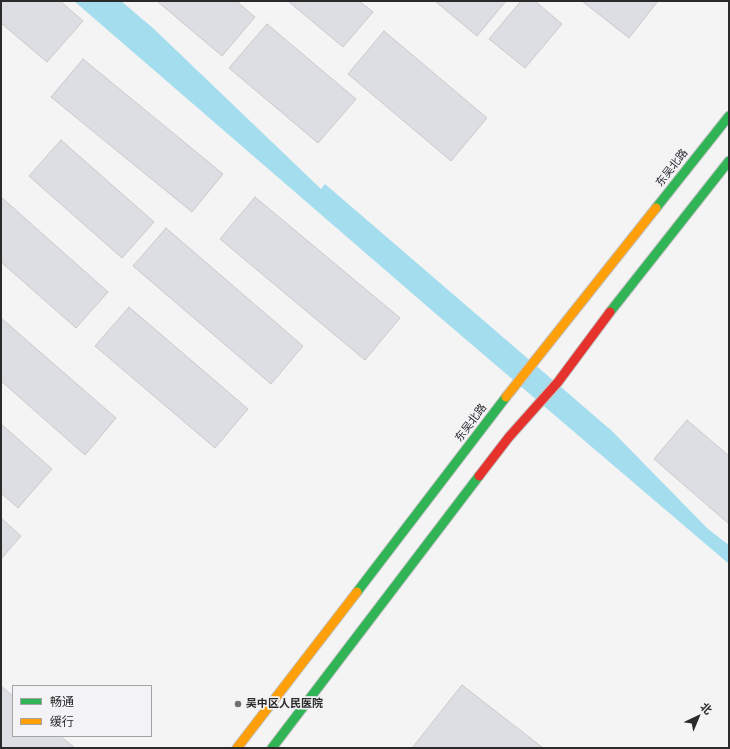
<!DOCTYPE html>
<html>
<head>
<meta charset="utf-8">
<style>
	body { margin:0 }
	#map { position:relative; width:730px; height:749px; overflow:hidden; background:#f4f4f5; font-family:"Noto Serif","Noto Sans SC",serif }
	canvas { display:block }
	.frame { position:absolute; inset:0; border:2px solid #2a2a2b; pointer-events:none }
	.legend { position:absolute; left:12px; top:685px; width:140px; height:52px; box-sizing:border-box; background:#f3f3f6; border:1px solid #a3a3a5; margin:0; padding:5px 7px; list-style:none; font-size:12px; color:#2a2a2b }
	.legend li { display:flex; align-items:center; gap:8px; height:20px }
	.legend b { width:20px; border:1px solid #a3a3a5 }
	.north { position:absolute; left:678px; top:697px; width:40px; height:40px; -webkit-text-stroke:3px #f3f3f6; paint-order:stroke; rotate:44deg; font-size:11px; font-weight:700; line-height:16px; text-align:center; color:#2a2a2b }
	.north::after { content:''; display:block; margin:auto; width:14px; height:18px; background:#2a2a2b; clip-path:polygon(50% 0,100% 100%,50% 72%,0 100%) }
</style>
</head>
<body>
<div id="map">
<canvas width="730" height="749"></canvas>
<div class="frame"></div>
<ul class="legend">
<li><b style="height:5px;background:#30b455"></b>畅通</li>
<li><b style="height:5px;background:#ff9f0a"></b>缓行</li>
</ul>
<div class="north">北</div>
</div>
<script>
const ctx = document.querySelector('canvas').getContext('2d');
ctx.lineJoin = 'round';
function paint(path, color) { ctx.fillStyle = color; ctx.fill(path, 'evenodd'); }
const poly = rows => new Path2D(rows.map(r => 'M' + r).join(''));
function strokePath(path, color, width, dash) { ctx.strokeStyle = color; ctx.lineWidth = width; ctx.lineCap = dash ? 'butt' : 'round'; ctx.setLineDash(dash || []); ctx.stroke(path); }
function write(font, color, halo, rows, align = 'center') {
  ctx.font = font + ' "Noto Serif","Noto Sans SC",serif'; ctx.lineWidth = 3.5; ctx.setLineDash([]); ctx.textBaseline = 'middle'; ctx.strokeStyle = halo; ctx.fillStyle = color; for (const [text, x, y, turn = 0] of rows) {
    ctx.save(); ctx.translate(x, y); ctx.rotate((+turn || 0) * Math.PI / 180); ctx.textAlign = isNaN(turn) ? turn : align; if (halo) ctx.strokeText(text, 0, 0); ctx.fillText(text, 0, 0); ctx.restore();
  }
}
paint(poly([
	[74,1,121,1,154,29,321,189,325,184,612,431,708,529,729,545,729,564,443,320]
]), '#a4dded');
const building = poly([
	[1,1,60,1,83,21,47,62,1,23,1,1],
	[157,1,236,1,255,17,222,56,157,1],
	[288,1,359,1,373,12,343,47,288,1],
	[435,1,506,1,477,36,435,1],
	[521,1,535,1,562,24,525,68,489,39,521,1],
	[582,1,658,1,629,38,582,1],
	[267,24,356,99,318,143,229,68,267,24],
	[384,31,487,118,451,161,348,74,384,31],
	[83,59,223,174,192,212,51,97,83,59],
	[61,140,154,222,122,258,29,176,61,140],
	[1,197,108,292,76,328,1,262,1,197],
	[255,197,400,318,365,360,220,239,255,197],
	[166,228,303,346,271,384,133,266,166,228],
	[129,307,248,409,215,448,95,346,129,307],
	[1,318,116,418,85,455,1,381,1,318],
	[687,420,729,456,729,524,654,459,687,420],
	[1,424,52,469,18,508,1,493,1,424],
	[1,518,21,536,1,559,1,518],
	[462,685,543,748,412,748,462,685],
	[1,686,13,696,13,736,60,736,75,748,1,748,1,686]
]);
paint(building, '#dddde4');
strokePath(building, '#c9c9ca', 1);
const fast = poly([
	[656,208,729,116],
	[610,312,729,161],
	[357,592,506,397],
	[272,748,479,476]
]);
const slow = poly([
	[506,397,656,208],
	[237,748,357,592]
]);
const jam = poly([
	[479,476,509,437,558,382,610,312]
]);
strokePath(fast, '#c2c2c3', 11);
strokePath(slow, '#c2c2c3', 11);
strokePath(jam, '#c2c2c3', 11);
strokePath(fast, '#30b455', 9);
strokePath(slow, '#ff9f0a', 9);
strokePath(jam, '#e5322d', 9);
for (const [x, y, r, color] of [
	[238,704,4,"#717172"]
]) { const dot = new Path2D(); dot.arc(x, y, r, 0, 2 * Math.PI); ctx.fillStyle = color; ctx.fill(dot); strokePath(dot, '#f3f3f6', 1.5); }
write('11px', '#2a2a2b', '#f3f3f6', [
	["东吴北路",672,168,-52],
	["东吴北路",471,423,-53]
]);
write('bold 11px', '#2a2a2b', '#f3f3f6', [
	["吴中区人民医院",246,704]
], 'left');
</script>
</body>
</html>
